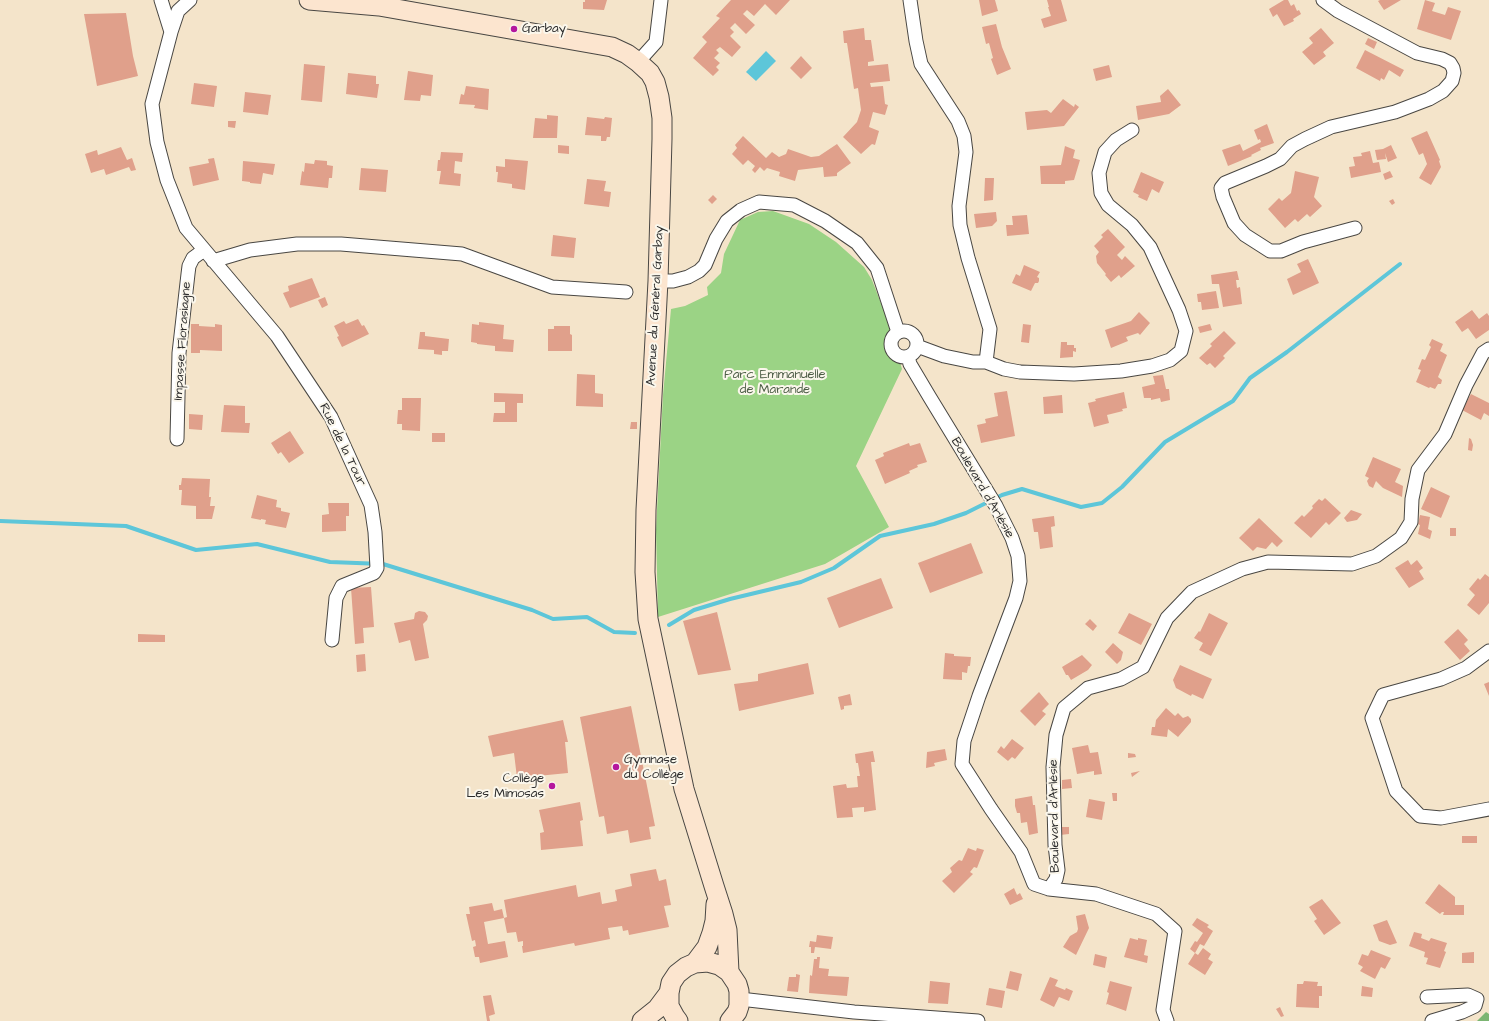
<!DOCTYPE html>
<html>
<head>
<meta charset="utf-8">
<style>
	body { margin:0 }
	canvas { display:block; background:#f4e4ca }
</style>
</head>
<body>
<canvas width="1489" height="1021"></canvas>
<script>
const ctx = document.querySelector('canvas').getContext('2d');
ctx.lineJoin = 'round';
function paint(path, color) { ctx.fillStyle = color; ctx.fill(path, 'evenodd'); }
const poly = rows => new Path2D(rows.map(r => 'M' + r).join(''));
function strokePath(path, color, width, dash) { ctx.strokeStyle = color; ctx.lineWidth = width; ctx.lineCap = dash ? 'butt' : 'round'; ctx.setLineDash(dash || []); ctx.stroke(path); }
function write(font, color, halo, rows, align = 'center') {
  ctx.font = font + ' "Architects Daughter",sans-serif'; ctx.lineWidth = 4; ctx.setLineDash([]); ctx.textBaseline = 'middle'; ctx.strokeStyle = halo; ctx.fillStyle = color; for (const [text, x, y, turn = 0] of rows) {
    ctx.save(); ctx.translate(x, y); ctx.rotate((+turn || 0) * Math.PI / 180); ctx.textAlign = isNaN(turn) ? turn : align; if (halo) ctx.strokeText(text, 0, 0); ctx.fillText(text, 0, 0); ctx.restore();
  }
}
paint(poly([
	[773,211,809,224,836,242,864,267,872,280,884,311,902,369,856,466,889,527,825,564,658,617,656,530,663,395,671,309,685,306,708,295,707,287,721,273,724,254,740,220,758,212]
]), '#9bd385');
paint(poly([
	[1486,1012,1489,1014,1489,1021,1477,1021]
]), '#7cb572');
paint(poly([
	[766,51,776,61,756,81,746,72]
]), '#5dc6d9');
strokePath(poly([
	[0,521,126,526,196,550,257,544,330,562,383,564,532,610,553,619,587,617,614,632,635,633],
	[669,625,694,610,730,599,801,582,834,568,880,536,934,524,966,513,1002,495,1022,489,1081,507,1102,503,1122,487,1165,442,1233,401,1250,378,1287,352,1400,264]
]), '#5dc6d9', 4);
paint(poly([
	[585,0,607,0,604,10,583,9,583,2,585,2],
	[731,0,790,0,776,15,765,4,754,16,747,10,743,14,755,25,746,34,735,23,730,28,734,32,730,36,741,47,732,57,720,47,716,50,719,53,714,58,720,63,716,67,719,70,713,76,693,58,707,42,702,37,720,18,716,16],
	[979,0,995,0,998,11,982,16],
	[1047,0,1061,0,1067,21,1044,28,1041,19,1051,16,1048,7,1049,7],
	[1284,0,1288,0,1291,6,1294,4,1297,11,1299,10,1301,14,1293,19,1294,21,1284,26,1277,14,1273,17,1269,9],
	[1380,0,1401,0,1384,10,1378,1],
	[1425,0,1435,3,1432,11,1445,15,1448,7,1461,11,1451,40,1417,29],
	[126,13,133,56,138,76,97,86,84,14],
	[996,24,1002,47,1011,69,997,75,991,59,993,58,989,43,986,44,982,27],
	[864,28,865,40,871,40,874,61,868,62,868,66,888,64,890,81,870,83,871,87,883,86,885,104,888,105,885,115,873,112,869,127,879,131,875,145,872,144,861,154,843,137,857,122,861,110,858,88,854,89,847,43,844,43,843,31],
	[1321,28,1334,43,1323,52,1326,56,1314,65,1302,52,1313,43,1309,38],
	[1368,38,1377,42,1374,49,1365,44],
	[1365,50,1404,70,1400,77,1389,70,1384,80,1381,78,1380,81,1356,68],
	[801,56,812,68,801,79,790,68],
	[304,64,325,66,322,102,301,100],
	[1109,65,1112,77,1096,81,1093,69],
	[408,71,433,75,431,96,421,95,420,101,404,100],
	[348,73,376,76,376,84,379,84,377,98,346,94],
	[194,83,217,86,214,107,191,104],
	[466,86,489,89,488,110,474,108,475,105,459,104,461,94,464,95],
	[1168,89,1181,105,1169,114,1138,120,1136,106,1161,102,1160,96],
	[245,92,271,95,268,115,243,112],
	[1063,99,1074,107,1075,104,1079,107,1064,126,1027,130,1025,112,1047,110,1051,113],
	[547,115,558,116,557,138,533,138,535,118,547,119],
	[587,117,604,119,605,117,612,118,610,137,607,137,606,141,601,141,601,136,585,135],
	[228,121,236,121,235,128,228,127],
	[1267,124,1274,143,1260,148,1261,150,1251,155,1252,156,1228,166,1222,150,1240,144,1243,151,1261,142,1260,139,1258,140,1254,130],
	[1427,131,1440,160,1439,161,1441,167,1431,185,1419,178,1427,164,1423,153,1419,155,1411,138],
	[743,136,766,158,772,152,779,157,786,154,788,149,811,157,819,156,837,144,851,163,837,173,837,176,824,177,823,167,798,170,795,181,779,176,780,172,767,168,764,171,760,167,755,173,752,170,755,166,748,160,743,165,732,154,737,148,735,145],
	[558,145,569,146,569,154,558,153],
	[1391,145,1397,158,1388,162,1385,153,1386,159,1377,160,1375,150,1383,149],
	[1065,146,1075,150,1073,158,1080,160,1074,180,1065,181,1065,184,1041,184,1040,166,1061,165],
	[121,147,127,160,132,158,136,170,131,171,129,167,106,175,104,169,91,173,85,154,97,150,98,155],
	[1370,151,1373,163,1379,162,1381,172,1351,178,1349,167,1355,166,1353,157,1362,156,1361,153],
	[441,152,463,153,462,162,455,161,454,173,461,174,460,186,439,184,441,171,437,171,438,160,440,160],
	[214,158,219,180,193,186,189,167,209,163,208,159],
	[505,159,528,161,525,190,512,188,512,184,497,182,498,172,496,172,496,166,505,167],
	[315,160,327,161,327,165,333,166,332,178,329,178,328,188,300,185,302,171,304,172,305,163,314,164],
	[243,161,275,164,273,175,263,173,261,184,250,183,250,182,242,181],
	[361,168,388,170,386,192,359,190],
	[1295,171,1319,177,1314,197,1322,206,1310,217,1307,214,1298,222,1295,219,1285,228,1268,209,1279,198,1282,201,1291,193],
	[1390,171,1393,177,1385,180,1383,174],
	[1141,172,1164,182,1159,193,1152,189,1147,201,1138,197,1139,195,1133,192],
	[985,178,994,178,993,200,984,201],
	[587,179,606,181,604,191,611,192,609,207,584,204],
	[713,195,717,199,712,204,708,200],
	[1393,199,1395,203,1392,205,1389,201],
	[996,212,997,221,992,226,976,228,974,214],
	[1027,215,1029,234,1007,236,1006,225,1013,225,1012,216],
	[1108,229,1125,247,1117,255,1122,260,1125,256,1135,266,1121,278,1119,275,1111,282,1105,275,1106,274,1097,263,1096,256,1099,252,1094,246,1103,237,1101,235],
	[553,235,576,238,574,258,551,256],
	[1308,259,1319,283,1293,295,1287,279,1301,272,1297,264],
	[1024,265,1040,272,1037,277,1039,278,1039,281,1038,283,1035,283,1031,291,1012,283,1016,274,1020,276],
	[1237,271,1239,280,1236,280,1237,288,1240,287,1242,304,1223,307,1219,284,1212,284,1211,275],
	[312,278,320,297,290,308,283,293,289,291,288,286],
	[1216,291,1219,308,1202,310,1201,302,1198,302,1197,294],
	[325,297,328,305,322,308,318,300],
	[1472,310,1479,319,1487,313,1489,316,1489,330,1476,339,1468,328,1462,332,1455,322],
	[1139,312,1150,323,1140,335,1138,333,1126,337,1128,341,1111,348,1105,330,1131,321],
	[358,319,362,326,364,325,369,334,342,347,337,337,339,336,334,326,344,321,346,324],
	[479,322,504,325,503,339,514,340,513,352,495,351,495,346,477,344,477,343,471,342,472,324,479,325],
	[191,324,199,324,199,326,215,327,215,324,222,325,222,351,200,350,200,353,191,353],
	[1023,324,1031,325,1029,343,1021,342],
	[1210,324,1212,330,1200,333,1198,327],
	[554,326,570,326,570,334,572,335,572,351,548,351,548,329,554,329],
	[1224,331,1236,343,1223,356,1225,358,1215,368,1210,363,1207,365,1199,358,1212,346,1210,344],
	[420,332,425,332,425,336,449,339,448,351,442,351,442,355,434,354,434,350,418,349],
	[1432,339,1443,344,1440,351,1447,355,1438,377,1442,380,1441,384,1438,384,1435,389,1430,387,1429,388,1416,382,1421,370,1418,369,1422,359,1425,360,1431,347,1429,345],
	[1061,342,1067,342,1067,345,1074,345,1074,348,1076,348,1076,352,1073,351,1073,357,1060,358],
	[577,374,595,375,595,393,603,394,603,407,576,406],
	[1163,375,1166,389,1169,389,1170,400,1161,402,1160,398,1151,400,1151,398,1144,398,1142,387,1155,384,1153,376],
	[1007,391,1015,436,981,443,977,425,986,423,985,419,998,416,994,393],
	[1124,392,1127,408,1122,409,1123,411,1107,415,1109,423,1094,427,1088,403,1096,401,1095,399],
	[494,393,523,394,523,403,517,403,517,422,493,422,494,413,505,413,505,402,494,402],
	[1471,394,1489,403,1489,416,1484,413,1481,420,1462,410],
	[1062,395,1063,413,1044,414,1043,397],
	[402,398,421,398,420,431,402,430,402,424,397,424,398,410,402,410],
	[224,405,245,406,245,423,250,423,249,433,221,432],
	[189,414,203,415,202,430,189,429],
	[631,422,637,422,637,429,630,429],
	[290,431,304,453,289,463,281,452,278,454,271,443],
	[432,433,445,433,445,442,432,442],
	[1469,438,1471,439,1473,445,1472,451,1468,450],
	[909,443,910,446,920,443,927,462,917,465,918,467,909,471,910,473,885,484,875,460,884,456,883,453],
	[1373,457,1401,469,1395,482,1403,486,1402,497,1383,488,1376,481,1373,488,1369,486,1367,481,1369,478,1365,476],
	[182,478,210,479,209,497,211,497,210,506,215,506,212,519,196,519,196,506,181,505,182,490,179,490,179,485,181,485],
	[1431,487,1450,496,1441,518,1421,509],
	[257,495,277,500,276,507,281,508,281,511,290,513,286,528,265,524,266,520,261,519,261,520,251,518],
	[1325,498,1341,513,1329,525,1326,522,1311,538,1294,523,1302,515,1304,517,1313,508,1312,506,1319,499,1322,501],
	[328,503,349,503,349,516,346,516,346,531,322,532,322,515,329,514],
	[1351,510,1362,514,1357,520,1347,522,1344,518],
	[1420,515,1430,517,1428,529,1432,531,1430,539,1418,534,1420,525,1418,524],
	[1054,516,1055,526,1051,527,1053,547,1040,549,1038,532,1034,532,1032,519],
	[1259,518,1283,541,1277,547,1272,542,1266,549,1257,547,1253,551,1239,538],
	[1450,528,1456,528,1456,536,1450,536],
	[971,543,983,573,930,593,918,563],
	[1408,560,1411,565,1417,560,1423,568,1419,571,1424,579,1409,588,1395,568],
	[1485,574,1489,577,1489,603,1479,615,1467,605,1475,595,1469,589,1478,578,1480,580],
	[881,578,893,608,839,628,827,598],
	[371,587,374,627,363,628,364,643,355,644,351,588],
	[419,611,425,612,428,616,427,620,423,624,429,658,415,661,410,640,399,643,394,623,414,619,415,613],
	[717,612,731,670,698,675,683,621],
	[1129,613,1152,624,1141,645,1118,633],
	[1209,613,1228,623,1211,656,1199,650,1203,643,1194,638,1199,631,1200,632],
	[1090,619,1097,626,1093,631,1085,624],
	[1458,629,1468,640,1464,644,1470,651,1460,660,1444,642],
	[138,634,165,635,165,642,138,642],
	[1113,643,1123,652,1121,660,1117,664,1105,652],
	[945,653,954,654,954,656,971,657,970,666,968,666,967,673,962,672,962,680,943,679],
	[365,654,366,671,357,672,356,655],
	[1082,655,1092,665,1088,670,1071,680,1068,675,1066,675,1062,667],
	[808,663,814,694,739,711,734,684,758,681,758,674],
	[1180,665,1212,679,1203,699,1192,694,1191,696,1176,688,1173,680],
	[1489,682,1489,696,1484,684],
	[1039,692,1049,704,1042,711,1046,714,1035,726,1020,711],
	[850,694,852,705,844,706,844,709,841,710,838,697],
	[631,706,655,826,649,827,651,839,630,843,628,830,607,834,604,816,599,817,580,717],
	[1166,708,1175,716,1178,713,1183,718,1188,716,1191,719,1191,722,1178,737,1168,729,1167,737,1151,735,1152,727,1155,727,1156,720],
	[563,720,568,742,565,742,568,773,517,778,514,753,493,757,488,736],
	[1012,739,1024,748,1015,759,1012,757,1008,761,997,752,1001,746,1004,749],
	[1088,745,1090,753,1098,752,1102,774,1094,775,1094,771,1077,774,1072,748],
	[945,749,947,760,934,763,935,766,926,768,927,752],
	[873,751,875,762,871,762,876,810,864,812,864,807,852,808,853,817,837,818,833,786,846,784,847,788,858,787,857,776,860,776,858,763,856,763,855,754],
	[1128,753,1135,754,1136,757,1128,758],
	[1140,771,1132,777,1131,773],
	[1071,779,1072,788,1062,789,1062,780],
	[1112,793,1117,793,1117,801,1113,801],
	[1032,796,1033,805,1035,805,1038,833,1029,835,1027,822,1021,823,1020,813,1017,813,1015,806,1015,799],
	[1089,799,1105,802,1102,820,1086,817],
	[580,802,583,820,580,821,583,846,541,850,540,833,544,832,539,810],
	[1060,827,1069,827,1069,834,1060,835],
	[1462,836,1477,836,1477,843,1462,843],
	[968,848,976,851,977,848,984,850,977,868,974,867,970,872,973,874,954,893,942,881,952,872,950,868,959,860,962,861],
	[656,869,659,881,666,879,671,905,664,906,669,927,629,935,628,930,623,931,622,926,608,928,610,939,575,946,574,943,523,953,522,946,523,946,523,941,518,942,516,932,507,933,504,918,507,917,504,900,576,885,578,897,600,892,602,904,617,901,615,890,632,886,630,874],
	[1439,884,1455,897,1455,905,1464,905,1464,915,1443,915,1444,912,1442,912,1440,914,1425,903],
	[1014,888,1017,895,1020,893,1023,899,1010,905,1004,894],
	[1322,899,1341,923,1324,935,1314,921,1317,919,1309,907],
	[492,903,494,911,502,909,504,918,484,922,488,944,505,941,508,957,480,963,479,957,475,957,473,947,476,946,475,940,472,941,466,914,470,914,469,907],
	[1085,914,1089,928,1076,955,1063,947,1070,936,1077,932,1078,929,1076,916],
	[1197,918,1209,925,1207,927,1213,931,1204,946,1200,944,1195,953,1198,955,1203,948,1211,954,1208,959,1213,962,1205,975,1188,964,1195,953,1190,949,1195,941,1197,942,1203,933,1192,925],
	[1387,920,1397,943,1390,945,1379,941,1373,925],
	[1414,932,1422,934,1421,938,1429,941,1431,938,1447,943,1444,951,1446,952,1440,968,1426,964,1428,958,1424,957,1425,952,1409,946],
	[817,935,833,937,831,949,815,947,814,953,811,953,811,947,809,947,810,941,816,942],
	[1130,938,1138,940,1138,938,1147,940,1144,955,1148,956,1147,963,1124,957],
	[1371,950,1391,958,1385,969,1381,967,1375,979,1360,971,1363,967,1358,964,1362,954,1368,956],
	[1474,952,1474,963,1462,963,1462,953],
	[1095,954,1107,957,1105,968,1093,965],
	[817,957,820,957,819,968,829,969,828,976,849,977,847,996,809,993,810,975,812,976,814,959,817,959],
	[1010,971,1022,974,1018,991,1006,988],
	[796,974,800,975,798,992,787,991,789,977,796,977],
	[1050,977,1058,980,1055,986,1065,990,1066,988,1073,991,1069,1001,1059,997,1054,1007,1040,1000],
	[930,981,950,983,948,1004,928,1003],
	[1110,981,1132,987,1126,1011,1107,1004,1106,1005,1109,993,1107,992],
	[1304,981,1318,982,1317,986,1322,986,1322,996,1319,996,1319,1008,1296,1007,1297,984,1303,984],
	[1362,986,1373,988,1372,997,1361,996],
	[989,988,1005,991,1002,1008,986,1005],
	[491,995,495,1014,489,1016,490,1021,487,1021,483,996],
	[1280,1007,1284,1016,1281,1017,1276,1009]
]), '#e0a08b');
const street = poly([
	[161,0,171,32],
	[190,0,178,11,171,32,152,104,157,142,167,180,186,228,277,336,331,417,371,505,375,532,377,568,374,573,342,586,336,598,332,640],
	[910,0,916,41,921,64,958,121,964,136,966,152,959,206,960,225,968,258,990,329,986,362],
	[1323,0,1338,11,1417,53,1442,59,1450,63,1453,68,1454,73,1452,81,1443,91,1429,99,1395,112,1331,127,1305,139,1292,146,1280,159,1266,166,1225,183,1221,188,1223,197,1234,223,1245,235,1270,251,1281,251,1303,242,1355,228],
	[638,62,656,42,661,0],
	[213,261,250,250,297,244,341,244,462,254,552,287,626,292],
	[658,281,673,281,688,277,699,271,705,265,716,239,727,221,741,210,759,202,794,205,825,221,857,243,877,268,898,332],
	'891 344a13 13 0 1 1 26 0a13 13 0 1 1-26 0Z',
	[917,346,944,356,973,362,986,362,1004,369,1020,372,1074,374,1121,371,1152,366,1170,360,1181,351,1186,331,1179,310,1150,247,1132,225,1108,205,1101,193,1099,173,1105,152,1116,140,1132,130],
	[908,357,910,364,929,396,996,506,1012,538,1018,556,1020,581,1016,598,979,696,964,741,962,764,991,809,1021,852,1034,884,1049,889,1096,894,1156,914,1175,931,1163,1010,1167,1021],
	[177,439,179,353,188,274,189,266,193,258,204,250],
	[1489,651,1466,668,1441,679,1383,695,1372,718,1396,791,1420,816,1441,818,1489,809],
	[1049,889,1056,879,1058,870,1055,845,1053,767,1056,735,1064,708,1088,688,1121,679,1143,667,1167,618,1192,592,1242,569,1268,562,1352,564,1376,556,1401,538,1411,522,1412,499,1418,470,1445,434,1466,385,1483,353,1489,349],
	[1427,997,1468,995,1477,999,1475,1006,1462,1012,1432,1021],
	[740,999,854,1012,978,1021]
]);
const secondary = poly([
	[309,0,379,6,612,47,627,54,638,62,650,73,655,82,659,97,662,118,662,139,658,281,646,510,645,572,648,619,684,789,714,886,723,914,727,930,729,972],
	[695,963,707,947,712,933,715,921,716,904],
	[642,1021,657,1009,669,993],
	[678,1021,675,1017,669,1006,669,993,671,983,677,974,686,967,695,963,708,962,719,965,729,972,737,984,739,991,739,1006,737,1012,730,1021]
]);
strokePath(street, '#494743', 15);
strokePath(secondary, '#494743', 21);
strokePath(street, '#fff', 13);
strokePath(secondary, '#fce5cf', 19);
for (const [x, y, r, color] of [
	[514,29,4,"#b5179e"],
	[616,767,4,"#b5179e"],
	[552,786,4,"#b5179e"]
]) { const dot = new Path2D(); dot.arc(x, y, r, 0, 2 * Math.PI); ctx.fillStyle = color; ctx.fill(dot); strokePath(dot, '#fbf7ec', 1.5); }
write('13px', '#2b2b2b', '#fbf7ec', [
	["Garbay",522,29],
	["Gymnase",624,760],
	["du Collège",624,775],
	["Collège",544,779,"right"],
	["Les Mimosas",544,794,"right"]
], 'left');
write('13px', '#2b2b2b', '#fbf7ec', [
	["Avenue du Général Garbay",656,306,-87],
	["Impasse Florasiagne",183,341,-86],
	["Rue de la Tour",342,445,64],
	["Boulevard d'Arlésie",982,488,60],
	["Boulevard d'Arlésie",1055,816,-91]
]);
write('13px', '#4d5d46', '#fbf7ec', [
	["Parc Emmanuelle",775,375],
	["de Marande",775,390]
]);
</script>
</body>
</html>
